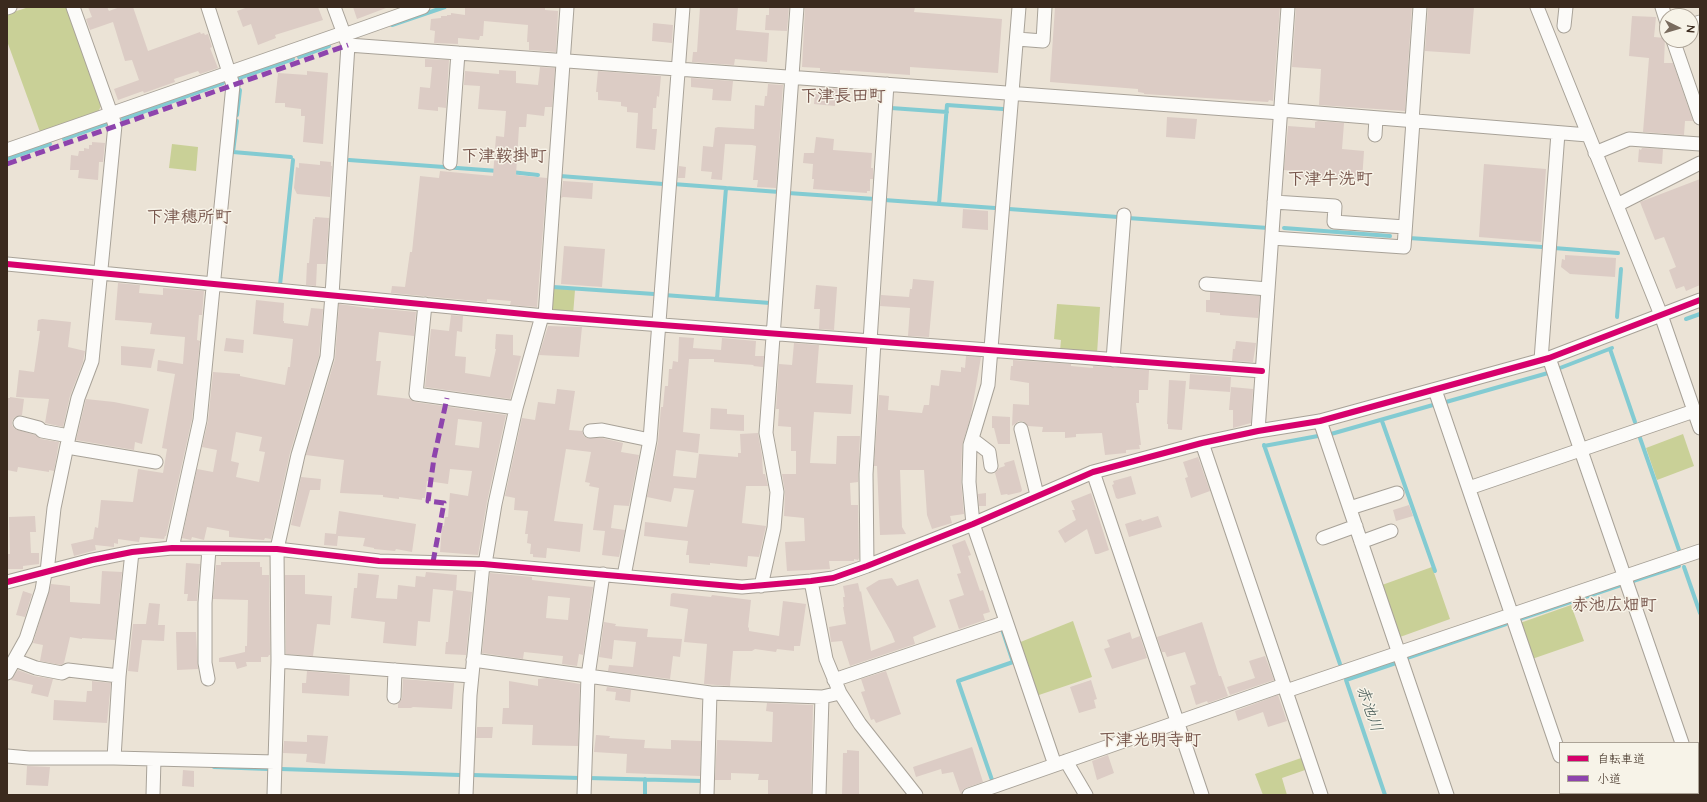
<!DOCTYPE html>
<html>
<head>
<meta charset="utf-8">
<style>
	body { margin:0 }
	#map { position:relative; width:1707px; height:802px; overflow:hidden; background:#ebe3d6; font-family:"Architects Daughter","Klee One",sans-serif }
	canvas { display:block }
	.frame { position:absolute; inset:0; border:8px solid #3b2a1e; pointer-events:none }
	.legend { position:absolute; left:1559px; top:742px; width:140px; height:52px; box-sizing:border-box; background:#f7f3e8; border:1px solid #aca397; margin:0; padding:5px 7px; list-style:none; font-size:12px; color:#3b2a1e }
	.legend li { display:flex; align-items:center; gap:8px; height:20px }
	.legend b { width:20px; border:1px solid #aca397 }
	.north { position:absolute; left:1659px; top:8px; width:40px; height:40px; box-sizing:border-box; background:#f7f3e8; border:1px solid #aca397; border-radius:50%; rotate:95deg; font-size:11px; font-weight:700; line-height:16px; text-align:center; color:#3b2a1e }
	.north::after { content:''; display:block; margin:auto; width:14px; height:18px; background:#796b5e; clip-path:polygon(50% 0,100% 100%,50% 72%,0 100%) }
</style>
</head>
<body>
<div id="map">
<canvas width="1707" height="802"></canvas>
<div class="frame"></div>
<ul class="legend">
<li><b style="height:5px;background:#d6006c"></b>自転車道</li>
<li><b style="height:5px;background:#8e44ad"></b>小道</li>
</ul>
<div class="north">N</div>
</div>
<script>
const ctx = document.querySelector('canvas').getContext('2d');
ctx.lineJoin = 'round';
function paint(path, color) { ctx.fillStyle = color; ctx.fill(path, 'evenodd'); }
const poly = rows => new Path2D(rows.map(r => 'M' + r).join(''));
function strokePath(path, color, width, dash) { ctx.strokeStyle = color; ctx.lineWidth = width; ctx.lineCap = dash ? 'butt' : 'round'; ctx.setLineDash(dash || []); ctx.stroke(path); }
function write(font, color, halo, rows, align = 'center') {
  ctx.font = font + ' "Architects Daughter","Klee One",sans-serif'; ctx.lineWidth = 3; ctx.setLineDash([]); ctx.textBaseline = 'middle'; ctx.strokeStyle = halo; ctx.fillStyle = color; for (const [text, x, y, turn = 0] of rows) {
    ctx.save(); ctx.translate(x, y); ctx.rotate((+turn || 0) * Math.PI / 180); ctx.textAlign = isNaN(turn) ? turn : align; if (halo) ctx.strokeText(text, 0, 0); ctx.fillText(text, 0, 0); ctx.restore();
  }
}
paint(poly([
	[29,7,66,7,101,106,98,112,40,132,7,41,7,14],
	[172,144,198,147,196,171,169,168],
	[551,288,575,290,573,315,553,313,550,308],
	[1057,304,1100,307,1097,354,1060,351,1061,340,1054,339],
	[1683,434,1694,466,1657,480,1646,448],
	[1432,567,1450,619,1400,637,1382,585],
	[1571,605,1584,641,1532,659,1520,623],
	[1073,621,1092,677,1036,696,1018,643],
	[1304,757,1308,769,1282,778,1287,795,1263,795,1255,774]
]), '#c9d097');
strokePath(poly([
	[392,25,445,7],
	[299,57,329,46],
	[239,78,293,59],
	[891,108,947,112],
	[237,115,240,90],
	[123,119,223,83],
	[237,121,233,152,291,157],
	[64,139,106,124],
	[7,159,50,144],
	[349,160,498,171],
	[511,172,538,175],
	[560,176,663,184],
	[673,184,779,192],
	[726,188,717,299,770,303],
	[788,193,875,199],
	[884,200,995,208],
	[939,204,947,105,1003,109],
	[1009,209,1118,217],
	[1128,218,1268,228],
	[1284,228,1390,236],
	[1409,238,1542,247],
	[1554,248,1618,253],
	[280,285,293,160],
	[553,287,654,294],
	[664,295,717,299],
	[1617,317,1621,269],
	[1686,319,1700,314],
	[1610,349,1635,422],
	[1560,368,1612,348],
	[1446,402,1548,373],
	[1382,421,1435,571],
	[1331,434,1433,405],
	[1640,438,1679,550],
	[1264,445,1340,664],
	[1264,446,1318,436],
	[1684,567,1700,613],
	[1633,581,1679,566],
	[1520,619,1621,585],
	[1407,658,1506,624],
	[214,767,268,769],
	[281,769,460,775],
	[472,775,580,778],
	[589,778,702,781],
	[992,780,958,681,1013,662,1002,629],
	[645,795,645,779],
	[1385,795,1346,680,1396,663]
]), '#83cbd2', 4);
paint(poly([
	[88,7,107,7,109,11,120,7,133,7,148,51,200,32,201,34,204,33,205,35,208,34,212,47,210,48,218,68,200,74,198,71,174,79,175,82,144,93,143,91,118,100,114,89,139,80,132,60,125,61,113,22,90,30,86,19,92,17],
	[248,7,318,7,323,20,275,35,276,38,258,45,251,24,243,27,237,11],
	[353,7,386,7,386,8,357,19],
	[465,7,545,7,545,10,558,11,556,52,529,50,529,42,527,42,528,25,484,21,483,36,480,36,479,40,458,38,458,44,434,43,435,31,430,30,431,19,441,18,441,16,447,16,447,15,451,15,451,13,465,15],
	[700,7,738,7,736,30,769,33,767,62,735,59,734,65,692,62,693,52,697,52],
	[769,7,789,7,787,31,765,30,766,15,769,15],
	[805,7,915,7,914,12,1002,19,998,73,910,67,910,75,840,70,840,73,820,71,820,68,802,67],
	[1055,7,1280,7,1273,101,1269,100,1268,102,1144,94,1144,93,1138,92,1138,89,1050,82],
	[1296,7,1412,7,1405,111,1319,105,1321,69,1292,67],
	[1428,7,1474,7,1470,54,1425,51],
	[1632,16,1656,17,1654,37,1665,38,1664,63,1673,63,1693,121,1685,121,1684,135,1643,132,1649,58,1629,56],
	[653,23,673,25,672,43,652,41],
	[425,59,449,60,446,108,438,107,438,111,418,109,420,87,430,88,432,67,425,67],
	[540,67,555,68,552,107,545,107,544,116,527,114,526,127,519,127,516,175,547,178,537,307,510,305,511,301,487,299,487,302,391,293,392,286,405,287,410,252,412,252,420,176,439,178,440,171,493,176,496,136,504,137,506,111,478,109,480,86,464,85,465,71,499,74,499,70,516,71,516,83,538,85],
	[307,71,328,73,323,144,303,142,305,116,301,116,301,109,285,107,285,103,275,103,278,73,307,75],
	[598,71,661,76,659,97,657,96,656,108,653,108,652,129,657,129,655,150,636,148,638,113,627,112,627,107,621,106,621,102,598,100,598,92,596,92],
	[691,78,733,81,731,101,712,100,713,89,691,87],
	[768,84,783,85,776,188,757,187,758,180,753,180,756,146,752,145,725,144,722,180,711,179,712,172,701,171,703,146,713,147,715,128,718,127,754,129,755,105,764,106,765,96,767,96],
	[819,87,838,89,837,101,835,101,835,106,814,104,815,94,818,94],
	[1167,117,1197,119,1195,139,1166,137],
	[1318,121,1344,123,1342,149,1364,151,1362,181,1296,177,1297,171,1284,170,1288,126,1315,128,1315,122],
	[816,137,834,139,833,150,872,153,871,168,873,168,873,179,870,179,870,191,867,191,867,193,813,189,814,179,812,179,813,164,803,163,804,153,814,153],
	[92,142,105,143,103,162,99,162,98,180,78,178,79,170,70,170,71,155,78,156,79,151,84,151,84,148,89,149,89,145,92,145],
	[1642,148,1663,149,1662,164,1638,162,1639,149,1641,150],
	[320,161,331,162,331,166,332,166,330,197,297,194,294,188,296,167,299,168,299,163,320,165],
	[1484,164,1546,169,1541,242,1479,237],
	[679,166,686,167,685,178,678,178],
	[1700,179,1700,285,1686,291,1684,286,1676,289,1669,270,1676,267,1664,237,1655,240,1640,202],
	[563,181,593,183,592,199,563,197,561,198],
	[963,209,988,211,988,230,962,228],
	[315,217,329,218,326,264,312,264,317,264,316,286,306,285,307,263,309,263,313,219,315,219],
	[564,246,605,249,602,287,561,284],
	[1565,255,1616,258,1615,277,1570,274,1561,267,1562,259,1565,260],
	[913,279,934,281,929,337,908,336,910,308,880,306,881,295,909,297,910,289,912,289],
	[118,283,140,285,139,293,163,295,163,288,204,291,202,315,199,315,197,340,200,341,192,419,166,536,165,536,164,539,140,537,139,542,118,539,118,544,114,543,114,547,95,545,96,550,74,556,71,544,93,539,93,540,95,527,98,528,101,500,133,502,138,469,163,473,167,449,162,448,175,374,157,371,158,360,183,364,185,337,150,334,152,323,115,320],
	[816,285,837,287,834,330,819,329,820,309,814,309],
	[1210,292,1260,296,1258,318,1220,315,1220,313,1206,312,1206,300,1210,300],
	[256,300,284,303,283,321,284,321,284,323,308,326,311,308,323,309,319,356,290,453,271,539,265,538,264,540,229,537,229,531,207,527,204,540,192,537,191,540,182,538,197,469,213,472,217,450,202,447,208,421,213,372,240,374,240,376,285,385,288,367,290,367,293,339,253,334],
	[236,432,262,437,259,451,265,452,259,482,236,477,239,463,231,461],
	[339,304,374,309,374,308,416,312,414,336,379,332,376,361,381,361,377,395,410,399,415,402,506,415,487,502,478,555,440,552,442,526,444,526,445,517,448,517,450,493,468,496,472,471,450,469,448,484,427,481,425,498,422,498,422,500,399,497,399,499,383,497,383,495,340,493,344,460,306,455,335,359],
	[458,419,482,422,479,448,455,445],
	[451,315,463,316,462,332,457,331,455,356,466,357,465,373,490,377,496,349,495,349,496,334,513,335,513,355,521,356,510,399,425,387,431,329,449,331],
	[42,319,71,322,68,347,85,351,83,362,70,396,63,427,45,423,49,399,16,397,19,370,34,372,40,331,37,331,38,320],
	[548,326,582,327,579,357,539,355],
	[679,337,694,338,693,348,721,350,722,338,756,341,755,356,764,356,763,367,753,366,754,365,714,362,714,359,689,359,683,432,700,434,698,453,676,450,673,476,696,478,699,454,738,457,738,453,741,453,740,434,758,433,762,456,763,474,765,474,768,486,746,486,742,523,766,526,759,557,748,556,747,567,710,563,710,565,689,563,689,555,686,555,688,541,644,536,645,522,687,527,694,490,674,488,671,502,647,497,658,442,661,407,663,407,665,386,668,386,669,369,672,369,673,361,678,362],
	[226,338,244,340,243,353,224,351],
	[1236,341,1256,343,1253,362,1232,361,1233,349,1235,349],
	[794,343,819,345,816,383,853,385,851,414,814,412,810,463,836,464,837,436,860,436,858,482,850,483,851,505,858,505,859,558,858,560,854,559,854,561,829,561,830,569,787,571,785,542,805,541,804,518,784,516,785,492,782,474,796,474,796,451,791,451,791,427,778,426,779,409,776,409,779,364,792,365],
	[121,346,155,349,151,368,121,365],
	[966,356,981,357,971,415,962,445,961,482,964,514,950,516,952,523,932,529,927,515,924,470,900,470,902,527,906,534,880,535,877,466,874,466,879,395,889,396,888,410,922,413,924,405,929,405,931,385,939,386,941,370,961,372,961,367,965,368],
	[1013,360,1071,364,1071,366,1093,368,1093,366,1149,370,1148,390,1139,390,1139,403,1136,403,1141,445,1139,445,1140,449,1126,450,1126,453,1105,455,1102,433,1076,434,1076,437,1065,438,1065,432,1042,432,1043,427,1028,426,1023,421,1019,421,1012,426,1013,404,1029,405,1029,383,1010,380,1011,366,1013,366],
	[1190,374,1231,377,1230,392,1189,389],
	[1169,380,1186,381,1182,430,1168,429,1168,424,1167,424],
	[1231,387,1253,389,1251,423,1233,428,1233,410,1229,410],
	[557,389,575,391,569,430,582,431,584,436,587,438,602,438,623,443,621,452,639,455,629,506,614,505,611,528,625,530,619,557,602,555,605,531,593,530,599,488,589,486,590,483,585,482,591,452,566,449,554,521,583,524,580,552,547,548,546,558,533,557,533,554,530,554,531,544,527,543,528,534,525,534,528,511,514,510,515,498,505,496,522,418,535,420,538,402,555,404],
	[10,397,24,399,22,415,15,417,12,421,12,425,15,429,35,435,41,439,59,442,54,471,49,470,49,472,18,467,17,472,7,470,7,398,10,398],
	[86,399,114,402,149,409,142,444,135,442,134,450,76,440],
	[711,408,727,409,727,414,744,415,744,431,710,429],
	[992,416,1010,417,1010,444,998,444,994,428,992,428],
	[1198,457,1210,491,1191,498,1185,478,1188,477,1183,462],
	[1014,460,1022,490,1021,492,1008,495,1007,494,1001,495,995,473,999,468,1005,466,1004,463],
	[1131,476,1136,494,1118,499,1116,498,1112,485,1114,484,1113,481],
	[301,477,321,479,320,490,310,490,300,527,291,525],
	[986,493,986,506,979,506,978,494],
	[1091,493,1109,550,1098,554,1095,554,1087,529,1065,543,1058,531,1076,520,1072,510,1075,510,1071,501],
	[1409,505,1413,516,1396,521,1393,510],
	[339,511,416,524,412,552,396,549,395,551,374,549,374,548,363,546,365,538,338,536,337,546,324,545,325,533,336,534],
	[35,516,36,532,30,532,31,553,39,553,39,564,23,566,23,569,7,569,7,554,10,554,9,517],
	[1158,516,1162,527,1129,537,1125,524,1141,519,1142,521],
	[965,540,971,555,968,556,980,591,983,590,990,612,983,614,985,620,959,629,949,600,964,595,957,574,961,573,952,545],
	[221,562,260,562,260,567,262,567,262,575,269,575,270,655,269,655,268,657,261,657,261,662,246,662,247,666,237,669,235,662,219,662,219,658,245,652,245,646,247,646,248,600,213,599,216,565,221,565],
	[186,563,200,564,197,601,187,601,188,594,184,594],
	[102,571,122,572,115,640,82,638,82,639,70,637,64,663,61,665,40,661,43,645,33,643,51,584,70,586,70,602,100,604],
	[426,572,457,575,456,590,472,592,466,655,445,654,446,642,448,642,453,591,433,589,430,622,418,621,416,646,383,643,385,622,351,618,354,588,357,588,358,573,379,575,376,598,397,599,398,585,415,587,416,576,425,577],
	[490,573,532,577,532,580,593,587,583,655,579,654,577,666,562,664,563,656,524,652,523,659,482,653],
	[548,596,570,598,568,620,546,618],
	[285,575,305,575,305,594,332,596,330,625,317,624,313,656,286,654],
	[892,578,897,586,918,579,936,627,913,637,915,644,850,666,842,641,831,642,829,627,846,624,843,607,844,607,843,597,845,597,843,586,858,583,860,592,861,591,871,651,895,642,891,632,866,588,879,580],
	[23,591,32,594,25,617,16,615],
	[673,593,711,597,712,595,751,600,748,627,749,628,749,631,779,636,783,601,806,604,800,646,794,646,794,651,777,649,776,652,755,649,752,651,733,651,730,686,704,684,707,644,684,642,688,609,670,606,671,594],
	[149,603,160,604,158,625,165,625,164,641,142,640,138,672,128,671,133,624,146,624],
	[604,622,616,624,615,626,648,629,647,637,682,639,680,657,673,656,670,679,608,671,609,665,633,667,636,642,614,640,612,659,599,657],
	[1202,622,1219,676,1221,676,1228,696,1208,703,1207,701,1196,705,1190,686,1196,684,1185,652,1167,657,1165,652,1162,652,1157,637],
	[176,632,196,632,198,669,177,670],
	[1130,632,1132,639,1140,636,1147,658,1112,669,1104,649,1110,647,1107,640],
	[1265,656,1274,680,1230,695,1227,687,1255,678,1249,661],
	[18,670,34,676,53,679,48,697,31,693,33,685,11,680],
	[307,671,350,675,349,696,302,693,302,683,306,683],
	[886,671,901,714,876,723,874,719,871,720,861,692,865,691,861,679],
	[547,678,580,684,578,746,532,745,533,725,502,724,503,708,509,708,509,681,538,686,538,679],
	[403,679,454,683,452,709,413,707,411,708,398,708,398,704,402,698],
	[1091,680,1097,699,1094,700,1096,708,1079,713,1070,687],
	[92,681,111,683,107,723,53,720,54,700,86,702,87,691,92,691],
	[607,687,631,690,630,702,615,700,616,692,606,691],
	[1278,695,1287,721,1268,727,1263,712,1238,721,1235,711],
	[767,703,813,705,811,795,768,795,768,780,758,780,759,774,731,773,731,780,715,780,717,740,772,742,773,712,766,711],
	[477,727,493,727,492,738,476,738],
	[307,735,328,736,325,764,306,762,307,754,283,753,284,741,307,742],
	[596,735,610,736,609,738,645,740,644,748,671,749,671,740,701,741,700,776,626,773,627,754,594,752],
	[972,747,983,782,966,788,963,790,961,795,953,772,942,774,941,769,916,777,913,767],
	[847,750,859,751,859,795,842,795,843,753,847,753],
	[1108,755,1114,773,1097,780,1092,761],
	[27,766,50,767,48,786,26,785],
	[183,770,194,771,194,787,182,786]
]), '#dcccc5');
const minor = poly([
	[1019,7,988,385,970,445,969,482,973,524,1055,765],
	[1537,7,1661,315,1700,428],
	[1662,7,1667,23],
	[7,8,10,7],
	[1691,25,1700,22],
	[1564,26,1566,7],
	[344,35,423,7],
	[1017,39,1043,41,1045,7],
	[1673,40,1700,118],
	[348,45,1281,113],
	[1281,110,1588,135],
	[1412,121,1420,7],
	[1375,135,1376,118],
	[7,150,343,33],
	[1595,153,1629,139,1700,144],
	[450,163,458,53],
	[1274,202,1335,206,1334,222,1405,227],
	[1617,205,1700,163],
	[1272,238,1404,247,1413,121],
	[7,264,545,316,1262,371],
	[1206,284,1268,289],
	[425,304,416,394,516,408],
	[545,316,567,7],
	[870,341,887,84],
	[1549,358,1682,743],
	[1113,360,1124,215],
	[1541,360,1558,133],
	[1435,390,1560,756],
	[1320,421,1447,795],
	[20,423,39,428,42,431,69,436],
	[1021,429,1037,495],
	[590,431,602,430,650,440],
	[1258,431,1288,7],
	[972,439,989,452,991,466],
	[1202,443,1321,795],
	[67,447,156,462],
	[1093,472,1202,795],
	[1469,488,1694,411],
	[1350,508,1397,493],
	[1323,538,1356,526],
	[1361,542,1391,531],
	[172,548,200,420,233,85,208,7],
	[485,564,495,504,516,408,542,316],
	[867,566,866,474,874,341],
	[47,572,54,508,69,436,78,398,92,361,115,125,73,7],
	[624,576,650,440,683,7],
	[811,581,826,659,840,693,860,724,916,795],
	[7,582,92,560,132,552,172,548,277,549,379,561,483,564,742,587,811,581,833,578,867,566,973,524,1093,472,1202,443,1258,431,1320,421,1549,358,1700,300],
	[761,586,774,528,777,492,766,433,797,7],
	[15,660,36,668,62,673,68,670,119,676],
	[473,660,710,693],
	[278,661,471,676],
	[7,673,26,639,42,590,45,573],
	[208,679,205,663,205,603,209,549],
	[834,680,1006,622],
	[1286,691,1700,551],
	[394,697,395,670],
	[7,756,29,758,114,758,275,762],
	[114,758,119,676,132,552],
	[1066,761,1086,795],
	[1698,790,1700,795],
	[1573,793,1573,795],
	[153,795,154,759],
	[274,795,278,661,277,549,298,455,327,357,332,295,348,45,334,7],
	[466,795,470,695,483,564],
	[584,795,588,676,603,574],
	[707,795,710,693,822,697,840,693],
	[819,795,822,697],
	[969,795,1284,685]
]);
strokePath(minor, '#a8a298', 15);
strokePath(minor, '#fcfbf9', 13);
strokePath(poly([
	[7,164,348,45],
	[433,562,444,503,428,501,434,458,447,398]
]), '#8e44ad', 5, [10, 5]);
strokePath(poly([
	[7,264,545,316,1262,371],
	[7,582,92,560,132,552,172,548,277,549,379,561,483,564,742,587,811,581,833,578,867,566,973,524,1093,472,1202,443,1258,431,1320,421,1549,358,1700,300]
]), '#d6006c', 6);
write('italic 16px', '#435753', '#f7f3e8', [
	["赤池川",1368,709,71]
]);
write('bold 17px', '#77564c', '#f7f3e8', [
	["下津長田町",843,97],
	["下津鞍掛町",504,157],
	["下津牛洗町",1330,180],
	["下津穂所町",189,218],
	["赤池広畑町",1614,606],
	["下津光明寺町",1150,741]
]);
</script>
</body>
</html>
